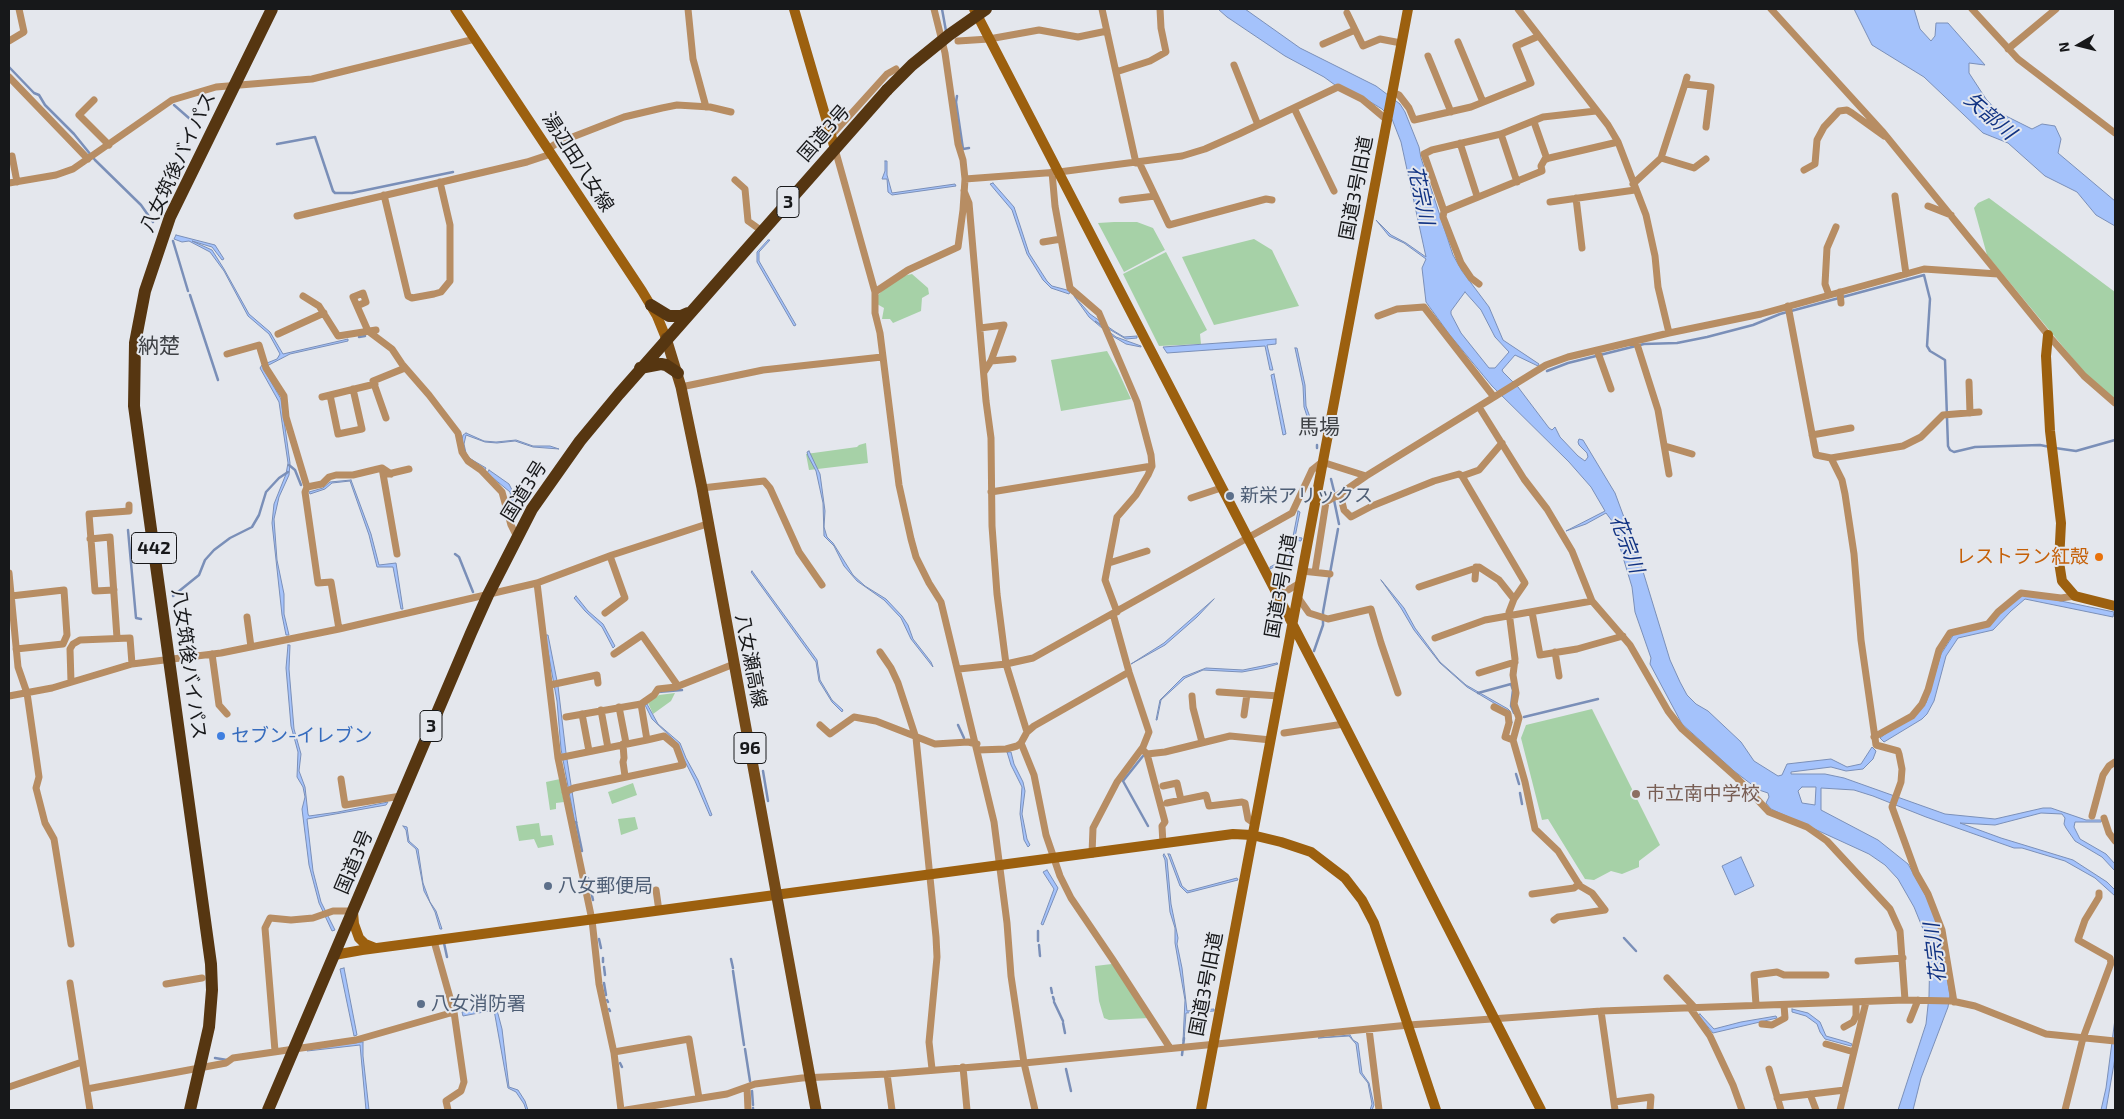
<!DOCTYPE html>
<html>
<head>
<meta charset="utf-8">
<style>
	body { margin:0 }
	#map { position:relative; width:2124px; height:1119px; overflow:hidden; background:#e4e7ed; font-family:"Exo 2",sans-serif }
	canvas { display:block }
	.frame { position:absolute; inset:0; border:10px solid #17181a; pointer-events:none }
	.north { position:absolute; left:2054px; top:20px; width:50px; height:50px; -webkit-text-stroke:4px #e4e7ed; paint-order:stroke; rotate:262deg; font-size:14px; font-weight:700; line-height:20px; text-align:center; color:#17181a }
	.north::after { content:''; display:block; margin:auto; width:18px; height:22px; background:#17181a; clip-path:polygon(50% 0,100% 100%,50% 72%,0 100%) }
</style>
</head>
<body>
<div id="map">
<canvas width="2124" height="1119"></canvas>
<div class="frame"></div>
<div class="north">N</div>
</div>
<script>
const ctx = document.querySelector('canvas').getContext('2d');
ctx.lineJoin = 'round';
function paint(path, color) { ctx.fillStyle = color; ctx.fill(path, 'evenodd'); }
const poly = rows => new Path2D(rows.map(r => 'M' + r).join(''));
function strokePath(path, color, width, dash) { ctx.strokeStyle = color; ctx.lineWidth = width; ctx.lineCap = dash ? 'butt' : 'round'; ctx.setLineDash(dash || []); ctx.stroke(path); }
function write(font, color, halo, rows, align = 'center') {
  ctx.font = font + ' "Exo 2","Noto Sans JP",sans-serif'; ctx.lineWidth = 4; ctx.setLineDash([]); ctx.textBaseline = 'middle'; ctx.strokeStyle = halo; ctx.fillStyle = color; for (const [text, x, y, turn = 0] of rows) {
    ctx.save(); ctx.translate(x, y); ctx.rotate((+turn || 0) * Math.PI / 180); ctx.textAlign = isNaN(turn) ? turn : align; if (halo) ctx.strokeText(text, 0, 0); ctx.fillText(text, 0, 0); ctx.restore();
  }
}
paint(poly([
	[1989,198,2115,292,2115,402,2084,372,1987,255,1974,208,1978,203],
	[1114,222,1137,222,1153,228,1165,250,1124,272,1098,223],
	[1254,239,1272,250,1299,306,1214,325,1182,257],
	[1166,252,1207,330,1200,334,1201,344,1159,346,1123,274],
	[912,274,928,288,929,294,922,298,921,311,893,323,890,319,882,319,884,308,877,304,878,295,885,288,903,276],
	[1107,351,1117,369,1131,399,1061,411,1051,360],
	[866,443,868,463,809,470,806,454,857,447,859,445],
	[675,693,671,701,653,714,648,703,659,695],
	[1592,709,1660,845,1639,861,1639,867,1622,874,1611,871,1594,880,1585,879,1548,819,1542,820,1521,738,1526,725],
	[560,779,564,802,556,803,556,809,550,810,546,782],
	[633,783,637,795,612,804,608,792],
	[635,817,638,829,621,835,618,819],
	[539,823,541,836,552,835,554,845,538,848,534,839,519,841,516,826],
	[1112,964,1149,1018,1109,1020,1104,1018,1099,1001,1095,966]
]), '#a6d1a7');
const water = poly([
	[1218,9,1245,9,1300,48,1376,86,1400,104,1405,112,1419,147,1421,158,1453,255,1462,271,1489,307,1503,340,1539,364,1538,366,1515,355,1502,370,1503,372,1518,387,1549,428,1552,430,1555,427,1560,437,1578,456,1585,461,1588,457,1587,453,1579,445,1578,442,1579,439,1583,440,1615,493,1638,555,1670,660,1680,682,1687,695,1696,704,1708,711,1741,742,1754,761,1778,776,1782,775,1787,764,1831,759,1847,767,1861,764,1872,747,1876,751,1873,759,1863,769,1846,771,1831,767,1791,772,1791,774,1825,774,1844,778,1945,814,1995,819,2043,808,2051,808,2086,820,2102,820,2101,822,2075,822,2074,827,2080,839,2106,854,2115,864,2115,871,2102,857,2075,841,2066,828,2064,824,2065,818,2062,814,2041,813,1995,825,1960,823,2001,838,2073,860,2107,882,2115,890,2115,896,2095,878,2065,861,2022,848,2014,848,1926,817,1873,796,1854,790,1821,788,1821,810,1878,840,1908,864,1927,898,1938,925,1950,995,1948,1007,1921,1078,1913,1110,1898,1110,1926,1024,1929,996,1930,946,1914,907,1898,879,1885,865,1869,854,1771,809,1766,803,1769,797,1768,793,1759,790,1734,771,1682,724,1650,664,1651,658,1635,612,1632,587,1612,521,1606,513,1586,524,1566,531,1605,511,1591,487,1569,462,1492,386,1449,334,1426,302,1422,268,1426,259,1404,243,1389,236,1376,220,1391,235,1406,243,1426,257,1401,142,1392,119,1382,109,1364,98,1335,85,1324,77,1285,56,1227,17,1218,9],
	[1465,292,1481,310,1495,337,1509,352,1495,368,1489,368,1461,333,1451,314,1451,311,1465,292],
	[1802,787,1816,787,1815,805,1802,803,1798,791,1802,787],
	[1854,9,1914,9,1920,29,1931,41,1935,36,1936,23,1948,23,1985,65,1969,63,1969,73,1986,99,1998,112,2032,129,2042,124,2055,126,2061,139,2058,153,2115,201,2115,226,2096,215,2077,192,2045,176,2008,143,1983,133,1924,77,1872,45,1854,9],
	[885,161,887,161,887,175,892,193,955,184,956,186,892,195,888,192,887,179,882,179,885,171,885,161],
	[993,183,1014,207,1029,253,1047,281,1052,286,1067,290,1070,292,1069,294,1051,288,1043,280,1027,254,1012,210,990,184,993,183],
	[176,235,215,245,224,259,222,260,212,247,192,241,212,250,224,269,249,314,270,332,283,354,348,339,348,341,290,354,263,368,281,399,290,463,289,475,279,497,274,519,277,560,284,594,284,614,289,635,286,635,282,615,272,523,274,504,286,474,288,463,279,402,260,368,262,365,277,359,280,354,269,334,248,316,224,271,210,252,189,241,182,242,174,239,176,235],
	[768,240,770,240,759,252,759,261,796,325,794,326,757,262,757,252,768,240],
	[1074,296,1090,314,1114,331,1124,337,1137,336,1137,338,1126,339,1095,321,1116,337,1141,346,1141,347,1126,344,1109,334,1089,317,1074,296],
	[1276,339,1276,344,1267,345,1273,370,1270,370,1265,346,1167,353,1163,347,1276,339],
	[1295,348,1297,348,1305,385,1306,406,1316,434,1313,435,1304,407,1303,386,1295,348],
	[1274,374,1286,434,1283,435,1271,375,1274,374],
	[466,433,484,441,496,442,516,440,533,446,550,446,559,449,533,447,515,441,497,443,485,442,466,435,464,444,466,453,469,458,486,468,485,470,466,455,462,440,463,435,466,433],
	[809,451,820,474,825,511,824,527,827,537,833,543,853,575,865,586,886,599,902,616,908,625,913,639,931,662,933,667,911,639,901,618,884,600,857,581,844,566,834,546,824,536,823,503,816,471,808,456,807,452,809,451],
	[489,470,509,484,512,490,518,511,514,519,510,506,512,502,510,492,487,473,489,470],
	[351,480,371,534,379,565,396,563,403,609,401,609,393,567,377,567,369,535,350,481,332,483,325,489,310,494,309,492,323,488,330,482,351,480],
	[1298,511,1300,512,1295,537,1302,538,1301,541,1294,540,1291,557,1288,560,1270,569,1270,567,1289,557,1298,511],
	[752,571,817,660,820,680,832,700,843,710,842,712,832,702,819,681,816,662,751,572,752,571],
	[1381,580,1404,608,1415,628,1440,662,1466,685,1508,709,1510,711,1512,723,1509,712,1467,687,1440,663,1414,630,1401,608,1381,580],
	[2027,594,2114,612,2113,617,2025,599,2011,611,1993,630,1958,638,1946,656,1934,701,1927,714,1922,719,1884,742,1880,738,1926,703,1941,654,1954,634,1984,627,2021,596,2027,594],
	[576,596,588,611,603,624,615,646,613,648,602,627,585,611,574,598,576,596],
	[1214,599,1197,617,1165,645,1131,664,1164,643,1214,599],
	[545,635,548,635,558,686,566,753,577,823,575,824,561,749,557,701,545,635],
	[288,645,290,645,289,669,294,729,301,754,299,771,305,787,308,814,309,816,338,812,388,802,386,805,307,819,313,871,321,902,335,930,332,931,319,903,309,865,302,809,305,797,303,787,297,777,298,752,291,726,286,668,288,645],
	[1277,663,1278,664,1264,668,1242,672,1203,670,1185,678,1161,700,1157,720,1156,720,1160,700,1183,677,1206,668,1243,670,1277,663],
	[647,704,658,724,680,743,686,758,698,780,712,815,710,816,695,781,674,740,652,719,645,705,647,704],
	[1007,752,1011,752,1014,764,1023,782,1025,791,1022,814,1027,839,1030,845,1028,847,1024,840,1020,814,1022,787,1011,765,1007,752],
	[403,826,407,827,409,841,418,849,423,883,430,902,436,911,442,929,440,929,435,912,424,891,416,849,408,842,406,830,403,826],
	[1164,854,1167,859,1171,904,1178,938,1177,944,1182,968,1187,1011,1214,1009,1214,1011,1186,1013,1184,1041,1183,1041,1185,1000,1175,943,1175,928,1170,912,1165,860,1163,855,1164,854],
	[1168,854,1170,854,1182,886,1188,891,1237,878,1238,880,1187,893,1180,886,1168,854],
	[1741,857,1754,886,1735,895,1722,866,1741,857],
	[1047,870,1058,888,1043,925,1041,924,1054,889,1043,872,1047,870],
	[344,968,357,1035,354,1036,340,969,344,968],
	[495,1006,497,1010,502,1029,509,1087,518,1090,525,1101,528,1110,526,1110,524,1104,516,1092,508,1088,494,1010,463,1016,462,1012,495,1006],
	[1792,1009,1808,1013,1820,1022,1826,1036,1847,1042,1852,1044,1851,1046,1825,1039,1820,1032,1817,1024,1806,1016,1792,1012,1792,1009],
	[1700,1014,1714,1029,1741,1022,1776,1016,1777,1018,1713,1033,1698,1015,1700,1014],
	[2115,1019,2115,1058,2106,1110,2101,1110,2106,1088,2115,1019],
	[1350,1035,1353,1040,1358,1043,1362,1073,1369,1083,1374,1105,1372,1110,1370,1110,1372,1104,1368,1083,1360,1073,1356,1044,1349,1036,1318,1038,1350,1035],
	[363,1042,363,1056,369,1110,366,1110,360,1045,307,1051,307,1048,363,1042]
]);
paint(water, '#a4c2fb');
strokePath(water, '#7a8fb8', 1);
strokePath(poly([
	[942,9,946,31],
	[9,67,34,93,39,95,45,105,74,134,95,160,141,205,153,222],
	[957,96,956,102,963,149,969,148],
	[174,105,198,126],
	[277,144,315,137,333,191,335,193,352,193,453,172],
	[173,241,188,291],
	[190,295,218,380],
	[359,337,365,336],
	[1547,371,1568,363,1644,344,1677,343,1707,337,1753,325,1780,314,1924,275,1930,299,1927,346,1930,351,1945,360,1948,446,1950,450,1954,452,1975,447,2040,445,2050,447],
	[1317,445,1317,448],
	[2055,448,2076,451,2115,440],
	[289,465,295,470,301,485],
	[1331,479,1334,491],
	[1334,500,1339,524],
	[128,530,136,618,141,619],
	[455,554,459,557,473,592],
	[173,596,199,575,205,560,214,550,230,538,252,527,259,515,266,492,279,478,288,472],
	[1314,651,1323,625,1323,612,1338,529],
	[658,692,682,690],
	[1478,693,1511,684,1513,690,1511,706,1514,713],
	[1524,717,1598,699],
	[958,725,964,738],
	[1143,756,1123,781,1148,826],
	[763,771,768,801],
	[1516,774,1519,784],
	[1520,793,1522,804],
	[576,822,582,851],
	[588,878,593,900],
	[1624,938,1636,951],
	[599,939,601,948],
	[1038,941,1038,931],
	[444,943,447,957],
	[1039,945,1040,956],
	[603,958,603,962],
	[731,959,733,968],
	[604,967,605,975],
	[733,971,744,1045],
	[604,983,606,995],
	[1051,988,1052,993],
	[1053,997,1054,1000],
	[607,1000,608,1002],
	[1054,1002,1063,1021],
	[609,1009,610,1011],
	[1063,1023,1065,1033],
	[745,1049,750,1081],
	[1182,1055,1184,1038],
	[215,1058,227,1060],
	[620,1063,622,1067],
	[1066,1069,1071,1091],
	[752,1091,753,1105],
	[753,1110,753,1108]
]), '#7a8fb8', 2.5);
strokePath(poly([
	[688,9,693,59,706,107],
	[1102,9,1136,163],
	[1518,9,1608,125,1618,142,1646,215,1655,256,1658,287,1669,333],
	[1771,9,1882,131,2048,335,2084,376,2115,403],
	[1972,9,2018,59,2115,133],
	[1347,13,1363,46,1380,39,1401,43],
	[9,41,24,32,19,9],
	[958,41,989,39,1039,30,1078,37,1107,31],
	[1458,42,1483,102],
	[1323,44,1355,30],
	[2008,49,2056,9],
	[1428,56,1451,112],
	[1234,65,1258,125],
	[1116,72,1150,61,1166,52,1161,28,1160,9],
	[9,77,88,159],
	[1685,84,1687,77],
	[1392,92,1399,95,1409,108,1414,120,1471,107,1531,83,1516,46,1539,36],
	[94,100,79,115,109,145],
	[1294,108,1334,191],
	[1596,111,1543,117,1501,134,1432,150,1424,154,1444,211,1542,171,1541,166,1545,159,1618,142],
	[1534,122,1547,159],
	[1501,134,1517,182],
	[831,136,887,74,896,69],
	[1460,143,1477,196],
	[548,149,557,143,624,117,662,108,677,105,710,107,731,112],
	[835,149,875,292,875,313,880,333,899,485,911,539,916,557,929,583,941,602,994,822,1007,923,1011,976,1024,1063,1035,1110],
	[12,156,17,182],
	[1661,158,1694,168,1706,159],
	[1139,162,1169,225,1266,199,1272,200],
	[1804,170,1815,164,1817,140,1824,127,1839,111,1847,110,1852,113,1884,136],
	[1052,172,1055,206,1070,288,1099,313,1137,402,1151,455,1152,466,1148,475,1136,495,1117,517,1105,580,1117,612],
	[965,179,1059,172,1182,156,1205,149,1239,134,1338,87,1362,99,1387,120],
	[735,180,745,189,748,221,762,231],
	[9,183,56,175,73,169,172,100,216,87,312,79,475,39],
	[1633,184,1661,158,1685,84,1711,87,1706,127],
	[964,191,969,203,986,401,991,438,992,526,997,594,1006,664,1027,732],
	[384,195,408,296,412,298,434,294,441,292,450,281,450,225,440,182],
	[1895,196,1906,274],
	[1576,198,1582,248],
	[1122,200,1155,196],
	[1550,202,1635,190],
	[1928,206,1951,215],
	[1444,211,1443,217,1461,263,1471,278,1479,284],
	[297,216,527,162,551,154],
	[1043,242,1061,239],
	[875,292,908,270,958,247,963,210,965,179,963,160,958,144,945,53,934,9],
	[1840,292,1841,303],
	[1829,295,1825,284,1827,248,1836,227],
	[303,296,319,306,338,336,376,330],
	[357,306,366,302,363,293,353,297,368,331,392,349,402,364,429,395,458,433,462,452,468,461,481,470,502,492,511,525,517,537],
	[1788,306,1816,455,1831,458,1842,480,1845,494,1854,554,1861,640,1876,745,1898,751,1899,754,1902,769,1901,782,1892,807,1916,873,1928,894,1942,930,1954,1002],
	[1378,316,1397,309,1424,307,1494,397],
	[980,328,1004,325,991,361,984,372],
	[278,334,324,313],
	[1636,341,1658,410,1669,474],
	[1597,350,1611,389],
	[227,354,259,345,266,368,284,396,286,417,307,487,322,484,329,477,336,475,353,475,382,468,391,474],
	[991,361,1013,359],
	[1969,382,1970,413],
	[681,387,763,370,882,357],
	[330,395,338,434,362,429,353,389],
	[322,397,375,384],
	[1479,407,1524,479,1547,509,1572,551,1592,601,1630,645,1668,711,1682,729,1737,778,1769,812,1807,827,1827,841,1890,909,1900,931,1905,1000],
	[386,418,373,381,405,368],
	[1812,435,1851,428],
	[1665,446,1692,454],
	[1831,458,1903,446,1921,437,1943,415,1979,412],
	[382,468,397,554],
	[388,474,409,469],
	[1366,476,1340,494,1344,510,1351,517,1372,506,1434,481,1459,474,1462,476,1479,470,1502,443],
	[1462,476,1525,583,1514,599,1509,612,1515,659,1513,675,1516,693,1514,704,1519,718,1513,740,1525,782,1535,829,1558,851,1580,886,1592,893,1605,910,1558,917,1554,920],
	[307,487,305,492,318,583,331,582,339,629],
	[702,488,764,481,770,488,799,552,822,585],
	[991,492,1152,466],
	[1191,498,1221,488],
	[90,539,110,537,117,638],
	[1109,563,1147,551],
	[1302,571,1330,574],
	[1315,572,1326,502,1340,494],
	[9,573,18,667,27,693,39,777,36,788,45,823,54,839,71,944],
	[1475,579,1476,567],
	[537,583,558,758,592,920,599,984,614,1053,621,1110],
	[1419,587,1479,567,1499,580,1514,599],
	[114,590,95,591,89,514,129,511,129,505],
	[1274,590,1281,592,1288,590,1300,583],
	[11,596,64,590,67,635,63,644,16,649],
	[1297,596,1309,613,1328,619,1371,609,1381,643,1398,693],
	[1532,612,1540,655,1577,649,1623,636],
	[605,613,625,598,610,556],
	[247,617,251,647],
	[1435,638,1485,620,1592,601],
	[880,652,891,668,898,683,916,738,936,937,937,957,929,1042,932,1069],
	[1555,652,1559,676],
	[212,654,219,705,227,714],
	[614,654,642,635,678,686],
	[959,669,1006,664,1033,658,1292,513,1312,470,1322,462,1366,476,1546,365,1568,357,1669,333,1761,314,1924,269,1998,274],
	[1479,673,1515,662],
	[71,682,70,649,73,644,80,640,130,638,132,664],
	[550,685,597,675,598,683],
	[1219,692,1279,696],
	[9,696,52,688,132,664,221,653,339,629,537,583,612,555,707,524],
	[1192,696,1193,708,1202,742],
	[619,707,626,743],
	[1494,707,1508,714,1509,723,1505,737,1513,740],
	[601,710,608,748],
	[582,714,589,751],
	[1244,715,1247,694],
	[566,717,641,704],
	[820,725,830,734,854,717,876,721,935,744,968,742,977,744],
	[1284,733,1344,724],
	[1874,737,1912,716,1922,704,1928,690,1939,650,1950,633,1988,624,1998,612,2021,593,2061,598,2075,596],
	[1021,743,1034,775,1046,835,1060,876,1071,898,1113,960,1170,1048],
	[623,744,624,758,623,762,625,776],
	[978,750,1006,749,1017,746,1021,743,1027,732,1034,726,1129,672],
	[1144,751,1147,754,1165,822,1162,826,1163,844],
	[1147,754,1165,752,1230,736,1271,740],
	[558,758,647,740,641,704,654,695,658,689,676,687,734,664],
	[341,779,345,805,401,796],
	[1163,786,1177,783,1181,800],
	[565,792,574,788,683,765,676,746,664,736,647,740],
	[1167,803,1206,795,1209,806,1242,802,1245,803,1248,819,1254,823],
	[2092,816,2103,775,2109,766,2115,762],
	[2104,818,2109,833,2115,841],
	[1092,854,1093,828,1117,782,1143,747,1149,732,1129,672,1113,614],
	[656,890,659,911],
	[1532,894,1574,888,1579,884],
	[434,941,454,1012,464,1082,461,1091,446,1101,448,1110],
	[1858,961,1903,958],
	[1667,978,1695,1008],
	[70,983,90,1110],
	[166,984,202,978],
	[1756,1005,1754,975,1777,972,1784,975,1826,975],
	[1690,1008,1710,1036,1733,1085,1742,1110],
	[1601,1011,1615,1110],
	[1910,1020,1918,1000],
	[1762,1024,1772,1025,1785,1018,1784,1005],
	[1844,1027,1853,1022,1856,1016,1856,1002],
	[1369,1029,1379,1110],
	[1826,1044,1854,1052],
	[275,1051,265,928,270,918,291,920,313,918,333,911,353,911],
	[614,1052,689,1039,699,1098],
	[963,1067,967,1110],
	[1769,1069,1781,1110],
	[887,1074,892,1110],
	[9,1087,82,1062],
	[747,1087,748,1110],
	[87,1089,226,1063,233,1058,356,1040,454,1012],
	[1810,1094,1816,1110],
	[1777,1098,1845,1090],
	[1614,1102,1651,1097,1650,1110],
	[626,1110,727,1094,755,1084,802,1078,887,1074,1024,1063,1409,1025,1601,1011,1905,1000,1952,1001,1975,1006,2046,1034,2115,1041],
	[1840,1110,1866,1002],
	[2065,1110,2083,1038,2111,963,2110,958,2078,940,2085,920,2099,897,2099,893]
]), '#b78d63', 7);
strokePath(poly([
	[455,9,642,291,657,316,666,338],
	[794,9,835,149],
	[974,9,1321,679,1541,1110],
	[2048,335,2046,356,2050,431,2061,523,2059,562,2062,581,2075,596,2115,606],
	[353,912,354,924,359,938,365,944,375,948],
	[334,955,362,950,1233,834,1252,835,1281,842,1311,852,1345,878,1362,900,1374,923,1436,1110],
	[1201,1110,1408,9]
]), '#9c600f', 10);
strokePath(poly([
	[666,338,681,387,702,488,816,1110]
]), '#754a17', 11);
strokePath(poly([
	[651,305,669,316,681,316,688,313],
	[640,368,661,364,666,365,678,373],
	[190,1110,209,1027,212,990,211,964,134,406,135,343,145,291,170,217,272,9],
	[268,1110,471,633,488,595,532,509,580,441,619,394,887,90]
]), '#563611', 12);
strokePath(poly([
	[887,90,912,65,949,35,986,9]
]), '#563611', 12);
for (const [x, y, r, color] of [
	[1230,496,5,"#5c6f8a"],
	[2099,557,5,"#e8710a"],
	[221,736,5,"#3f7fe0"],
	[1636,794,5,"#8d6e63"],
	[548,886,5,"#5c6f8a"],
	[421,1004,5,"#5c6f8a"]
]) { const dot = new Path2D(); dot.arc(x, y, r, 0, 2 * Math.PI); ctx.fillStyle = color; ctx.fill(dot); strokePath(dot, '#e4e7ed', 2); }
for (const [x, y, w] of [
	[788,202,22],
	[154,548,45],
	[431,726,22],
	[750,748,32]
]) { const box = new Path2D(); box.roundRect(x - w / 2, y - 15.5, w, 31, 4); ctx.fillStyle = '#e4e7ed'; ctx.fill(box); strokePath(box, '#17181a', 1); }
write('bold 18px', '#17181a', null, [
	["3",788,202],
	["442",154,548],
	["3",431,726],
	["96",750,748]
]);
write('19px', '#17181a', '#e4e7ed', [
	["国道3号",824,133,-49],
	["八女筑後バイパス",178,162,-65],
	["湯辺田八女線",578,162,57],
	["国道3号旧道",1356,188,-79],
	["国道3号",524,491,-58],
	["国道3号旧道",1281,586,-80],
	["八女瀬高線",751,661,79],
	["八女筑後バイパス",189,664,82],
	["国道3号",354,862,-67],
	["国道3号旧道",1206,984,-79]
]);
write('19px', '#4e5e75', '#e4e7ed', [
	["新栄アリックス",1240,496],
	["八女郵便局",558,886],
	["八女消防署",431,1004]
], 'left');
write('19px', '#c56008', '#e4e7ed', [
	["レストラン紅殻",2089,557]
], 'right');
write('19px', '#366cbe', '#e4e7ed', [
	["セブン-イレブン",231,736]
], 'left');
write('19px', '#785e54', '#e4e7ed', [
	["市立南中学校",1646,794]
], 'left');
write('italic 20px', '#113383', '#e4e7ed', [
	["矢部川",1990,116,41],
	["花宗川",1421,195,78],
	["花宗川",1627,544,69],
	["花宗川",1935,953,-97]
]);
write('21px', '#3e4145', '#e4e7ed', [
	["納楚",159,346],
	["馬場",1319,427]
]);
</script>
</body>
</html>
